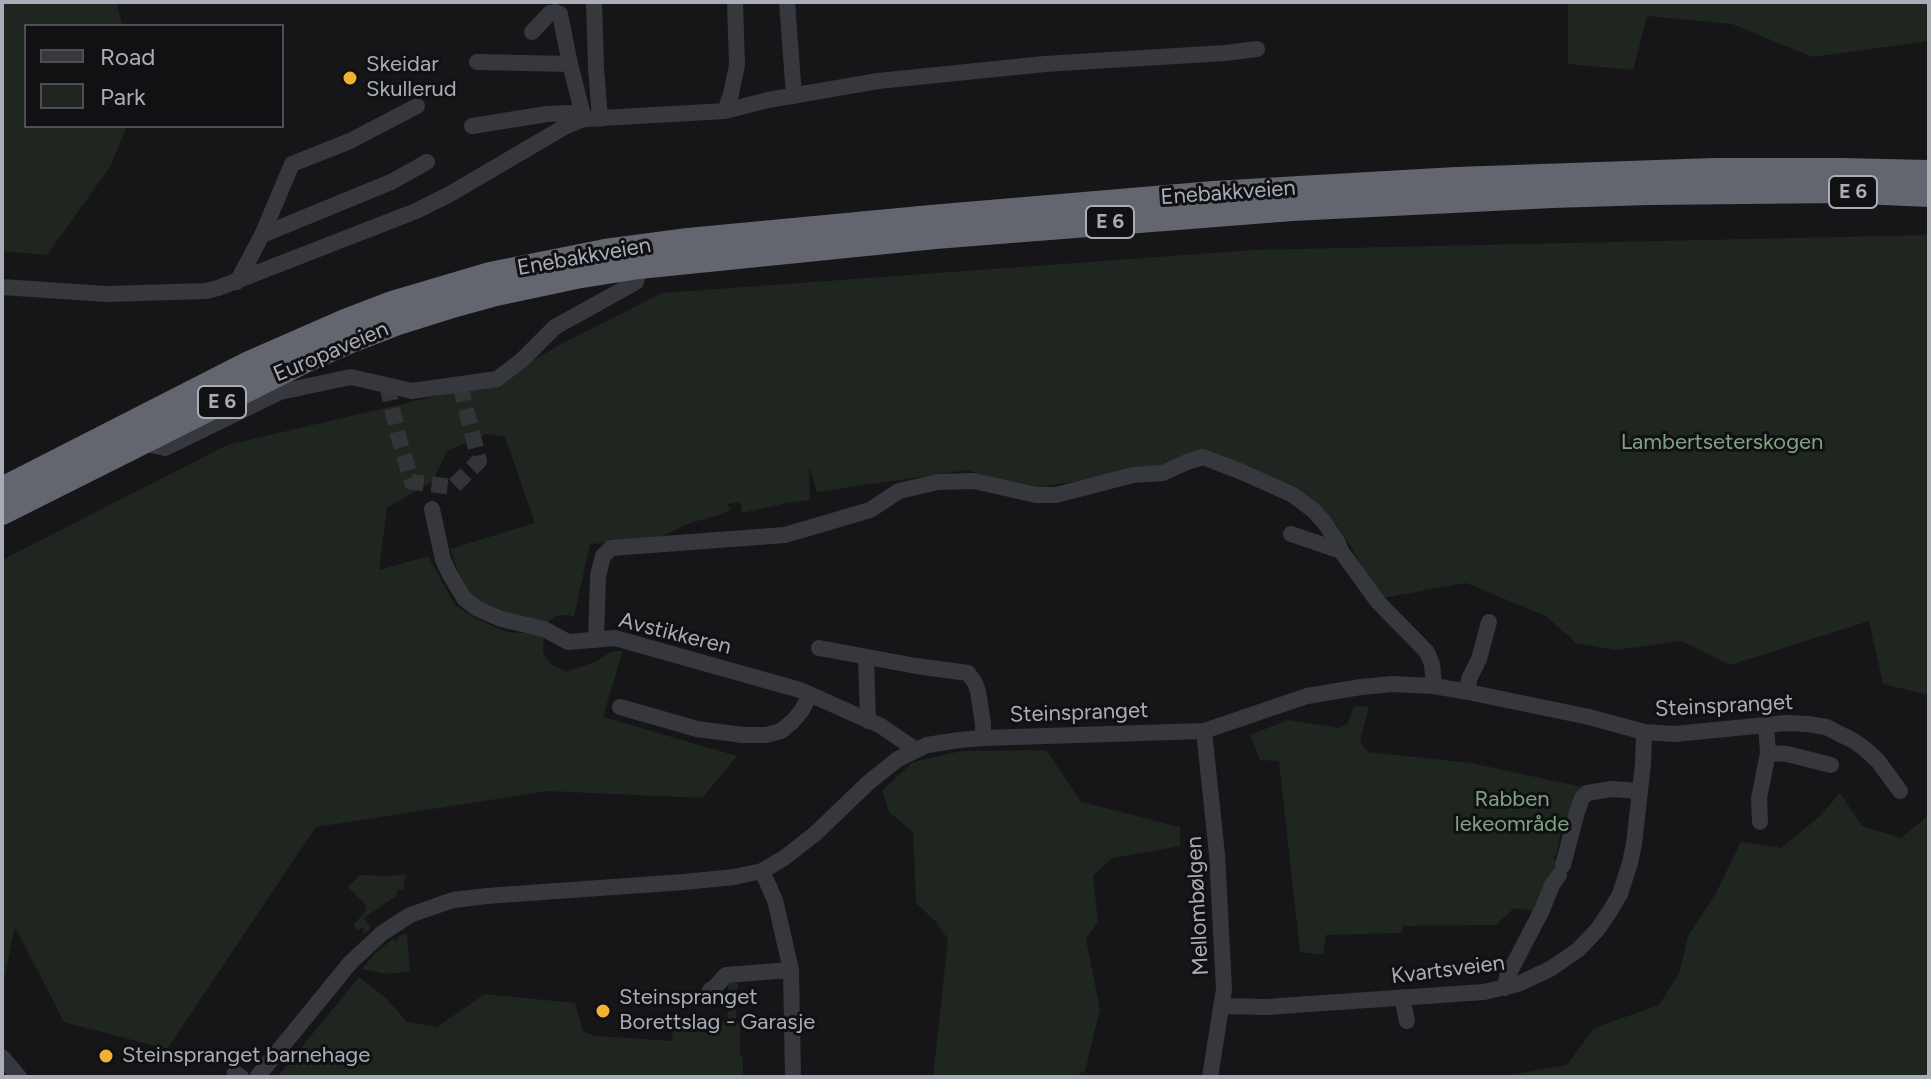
<!DOCTYPE html>
<html>
<head>
<meta charset="utf-8">
<style>
	body { margin:0 }
	#map { position:relative; width:1931px; height:1079px; overflow:hidden; background:#161618; font-family:Figtree,sans-serif }
	canvas { display:block }
	.frame { position:absolute; inset:0; border:4px solid #a8adb8; pointer-events:none }
	.legend { position:absolute; left:24px; top:24px; width:260px; height:104px; box-sizing:border-box; background:#111113; border:2px solid #4d4f55; margin:0; padding:10px 14px; list-style:none; font-size:24px; color:#a8adb8 }
	.legend li { display:flex; align-items:center; gap:16px; height:40px }
	.legend b { width:40px; border:2px solid #4d4f55 }
</style>
</head>
<body>
<div id="map">
<canvas width="1931" height="1079"></canvas>
<div class="frame"></div>
<ul class="legend">
<li><b style="height:10px;background:#37383d"></b>Road</li>
<li><b style="height:22px;background:#1e261f"></b>Park</li>
</ul>
</div>
<script>
const ctx = document.querySelector('canvas').getContext('2d');
ctx.lineJoin = 'round';
function paint(path, color) { ctx.fillStyle = color; ctx.fill(path, 'evenodd'); }
const poly = rows => new Path2D(rows.map(r => 'M' + r).join(''));
function strokePath(path, color, width, dash) { ctx.strokeStyle = color; ctx.lineWidth = width; ctx.lineCap = dash ? 'butt' : 'round'; ctx.setLineDash(dash || []); ctx.stroke(path); }
function write(font, color, halo, rows, align = 'center') {
  ctx.font = font + ' Figtree,sans-serif'; ctx.lineWidth = 6; ctx.setLineDash([]); ctx.textBaseline = 'middle'; ctx.strokeStyle = halo; ctx.fillStyle = color; for (const [text, x, y, turn = 0] of rows) {
    ctx.save(); ctx.translate(x, y); ctx.rotate((+turn || 0) * Math.PI / 180); ctx.textAlign = isNaN(turn) ? turn : align; if (halo) ctx.strokeText(text, 0, 0); ctx.fillText(text, 0, 0); ctx.restore();
  }
}
paint(poly([
	[2,2,117,2,122,26,26,26,26,126,127,126,110,167,47,255,2,251],
	[1568,2,1929,2,1929,41,1813,57,1732,24,1647,16,1633,70,1568,64],
	[1929,235,1929,695,1883,684,1869,621,1730,665,1682,641,1616,650,1576,643,1546,616,1466,583,1382,598,1366,577,1353,550,1336,524,1311,502,1215,458,1028,489,967,470,817,492,809,465,810,500,787,503,742,513,740,502,727,504,731,510,719,515,690,523,654,540,590,544,574,617,568,615,555,616,547,624,508,614,479,602,469,591,459,574,450,549,535,523,505,437,486,434,447,451,433,481,387,508,379,570,428,556,455,605,476,619,507,632,544,634,543,652,551,664,566,672,595,662,609,653,623,650,603,717,737,756,702,798,548,791,316,827,167,1049,64,1022,15,927,2,988,2,560,227,445,496,382,563,343,662,293,1254,250],
	[1369,706,1360,742,1368,752,1471,763,1582,787,1560,836,1556,856,1554,856,1553,859,1566,863,1542,913,1514,908,1496,925,1403,926,1401,933,1326,935,1323,955,1300,952,1279,761,1260,760,1250,735,1288,720,1339,728,1347,724,1354,707],
	[1046,750,1081,802,1180,827,1180,846,1112,858,1093,876,1098,921,1086,939,1100,1009,1085,1071,1073,1077,933,1077,948,939,935,921,916,903,913,832,889,812,882,791,913,762,961,751],
	[1840,793,1862,826,1901,838,1929,815,1929,1077,1498,1077,1567,1065,1594,1028,1659,1005,1679,974,1688,936,1716,893,1741,842,1781,848,1819,817],
	[406,874,403,890,398,890,396,896,364,918,371,929,363,934,362,933,364,930,362,927,358,930,353,925,365,912,366,905,348,887,360,875,389,876],
	[404,934,407,934,410,972,386,974,362,969,374,955,391,940,394,938,395,943,398,937],
	[359,977,386,998,407,1022,437,1027,485,994,575,1003,583,1031,595,1036,673,1041,671,1027,728,1021,728,985,731,982,738,981,736,1021,740,1022,740,1056,743,1057,743,1077,277,1077]
]), '#1e261f');
strokePath(poly([
	[387,385,399,439,412,482,453,487,479,461,460,384]
]), '#333438', 16, [16, 8]);
strokePath(poly([
	[594,2,596,67,600,119],
	[787,2,794,96],
	[532,32,550,13,555,12,560,14,570,64,584,119],
	[477,62,570,64],
	[725,111,731,94,737,65,735,2],
	[472,126,547,114,569,113,584,119],
	[262,235,391,182,427,162],
	[237,282,262,235,292,164,350,141,417,106],
	[2,287,107,294,206,291,218,288,416,211,450,194,566,126,584,119,725,111,768,100,878,81,1045,64,1225,53,1257,49],
	[142,443,165,448,280,392,351,377,412,391,497,379,522,360,555,327,636,282,639,267],
	[432,509,443,560,449,573,464,598,476,608,501,619,544,629,568,642,615,638,800,690,881,726,916,750],
	[1291,534,1341,551],
	[596,640,598,576,603,556,611,548,785,535,870,510,899,491,938,482,974,481,1036,495,1056,495,1133,475,1163,473,1187,462,1203,457,1242,472,1293,495,1313,510,1324,522,1337,541,1341,551,1378,602,1427,652,1432,664,1434,686],
	[819,648,916,666,968,673,975,683,978,691,983,724,983,738],
	[866,657,868,721],
	[1468,692,1469,679,1479,659,1489,622],
	[620,707,697,729,743,735,766,735,781,731,793,721,802,710,810,694],
	[1204,731,1217,854,1224,989,1210,1077],
	[1768,753,1787,754,1831,765],
	[1760,822,1759,798,1768,753,1766,725],
	[1563,865,1577,812,1582,798,1587,793,1612,789,1639,791],
	[762,871,775,900,791,970,793,1077],
	[1505,988,1507,977,1542,910,1552,885,1559,875],
	[710,990,715,987,726,975,791,970],
	[1402,997,1407,1021],
	[1223,1006,1266,1007,1484,992,1518,984,1550,969,1578,950,1597,930,1610,911,1620,894,1630,863,1634,844,1643,764,1644,732],
	[2,1057,19,1077],
	[235,1073,241,1077],
	[257,1077,350,963,381,934,410,915,453,900,487,896,684,882,734,877,762,871,784,858,816,833,869,782,898,759,927,745,959,740,983,738,1204,731,1307,696,1361,687,1392,684,1434,686,1468,692,1589,717,1644,732,1675,734,1786,723,1808,724,1826,727,1854,741,1865,749,1878,761,1900,791]
]), '#37383d', 16);
strokePath(poly([
	[2,489,249,363,345,321,392,303,490,274,605,251,688,240,931,217,1214,193,1334,186,1456,179,1714,170,1841,170,1929,172],
	[2,513,305,361,351,341,398,323,449,307,496,294,576,277,639,267,935,237,1292,209,1552,196,1649,193,1840,191,1929,195]
]), '#63666e', 24);
for (const [x, y, r, color] of [
	[350,78,8,"#f2b134"],
	[603,1011,8,"#f2b134"],
	[106,1056,8,"#f2b134"]
]) { const dot = new Path2D(); dot.arc(x, y, r, 0, 2 * Math.PI); ctx.fillStyle = color; ctx.fill(dot); strokePath(dot, '#111113', 3); }
for (const [x, y, w] of [
	[1853,192,48],
	[1110,222,48],
	[222,402,48]
]) { const box = new Path2D(); box.roundRect(x - w / 2, y - 16, w, 32, 6); ctx.fillStyle = '#111113'; ctx.fill(box); strokePath(box, '#a8adb8', 2); }
write('bold 20px', '#a8adb8', null, [
	["E 6",1853,192],
	["E 6",1110,222],
	["E 6",222,402]
]);
write('22px', '#a8adb8', '#111113', [
	["Skeidar",366,65],
	["Skullerud",366,90],
	["Steinspranget",619,998],
	["Borettslag - Garasje",619,1023],
	["Steinspranget barnehage",122,1056]
], 'left');
write('22px', '#a8adb8', '#111113', [
	["Enebakkveien",1228,193,-4],
	["Enebakkveien",584,257,-10],
	["Europaveien",331,352,-23],
	["Avstikkeren",675,634,14],
	["Steinspranget",1724,706,-3],
	["Steinspranget",1079,713,-2],
	["Mellombølgen",1198,906,-93],
	["Kvartsveien",1448,970,-7]
]);
write('22px', '#7fa381', '#111113', [
	["Lambertseterskogen",1722,443],
	["Rabben",1512,800],
	["lekeområde",1512,825]
]);
</script>
</body>
</html>
